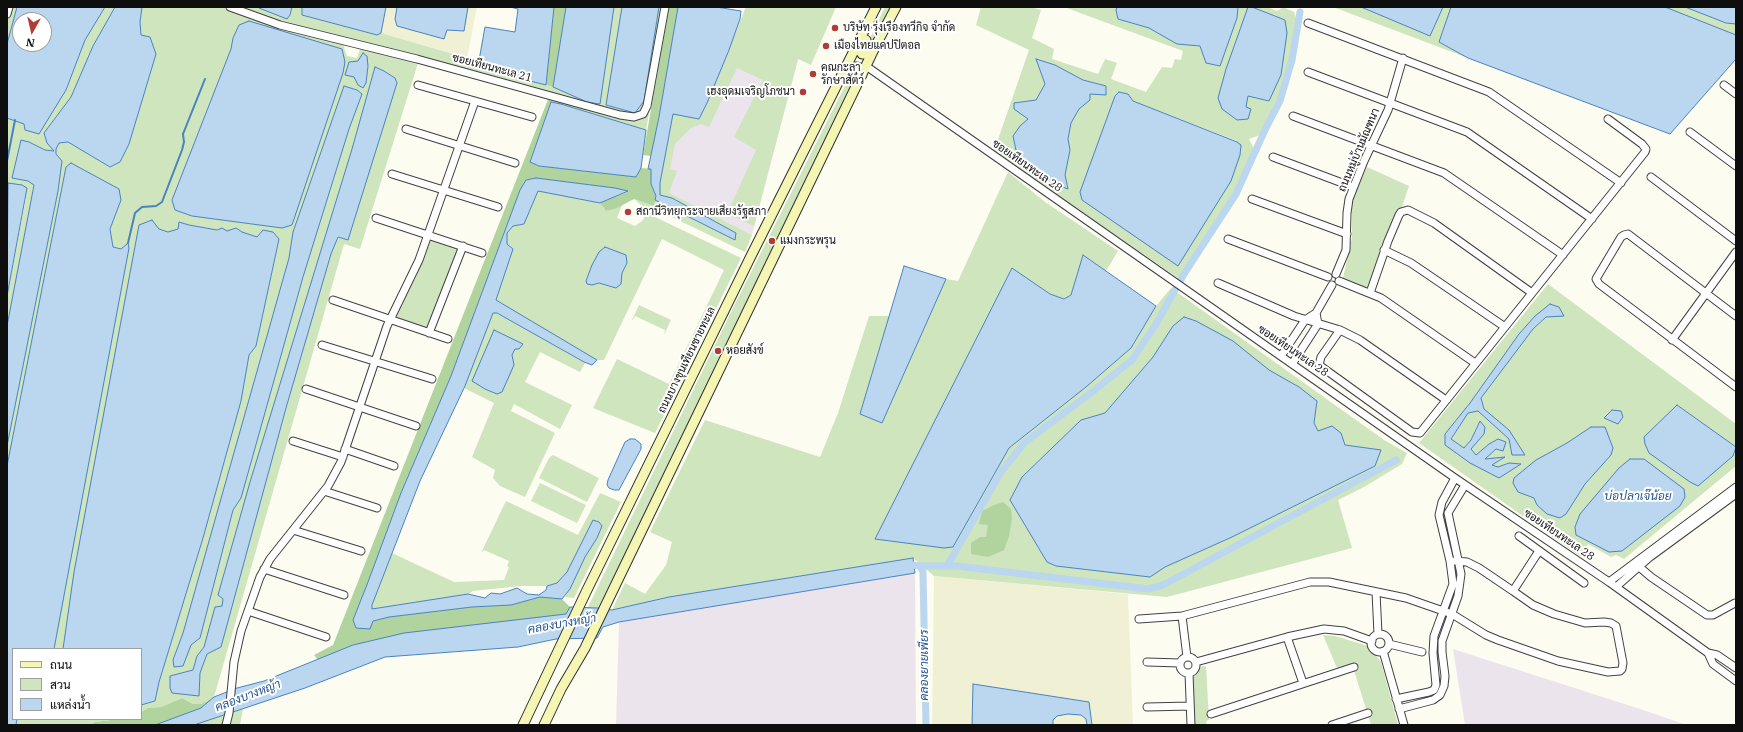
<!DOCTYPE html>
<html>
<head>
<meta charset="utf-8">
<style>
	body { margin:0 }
	#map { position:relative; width:1743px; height:732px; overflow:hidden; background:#fdfcf1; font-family:"IBM Plex Serif",Sarabun,serif }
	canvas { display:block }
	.frame { position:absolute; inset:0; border:8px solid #0e0e0e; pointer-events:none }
	.legend { position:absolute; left:12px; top:648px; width:130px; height:72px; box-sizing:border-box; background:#fff; border:1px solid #9f9f9f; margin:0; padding:5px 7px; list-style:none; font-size:12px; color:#0e0e0e }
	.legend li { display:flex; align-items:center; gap:8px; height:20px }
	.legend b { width:20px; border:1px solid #9f9f9f }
	.north { position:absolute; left:12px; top:12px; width:40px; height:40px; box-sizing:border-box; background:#fff; border:1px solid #9f9f9f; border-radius:50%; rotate:188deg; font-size:11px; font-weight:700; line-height:16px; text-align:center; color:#0e0e0e }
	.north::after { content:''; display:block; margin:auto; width:14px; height:18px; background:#af3d35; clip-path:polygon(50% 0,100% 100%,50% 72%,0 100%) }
</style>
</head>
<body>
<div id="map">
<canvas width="1743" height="732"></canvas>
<div class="frame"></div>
<ul class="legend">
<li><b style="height:5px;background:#f6f6b4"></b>ถนน</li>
<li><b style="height:11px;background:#cee5be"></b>สวน</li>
<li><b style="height:11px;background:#bbd6ef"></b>แหล่งน้ำ</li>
</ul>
<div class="north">N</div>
</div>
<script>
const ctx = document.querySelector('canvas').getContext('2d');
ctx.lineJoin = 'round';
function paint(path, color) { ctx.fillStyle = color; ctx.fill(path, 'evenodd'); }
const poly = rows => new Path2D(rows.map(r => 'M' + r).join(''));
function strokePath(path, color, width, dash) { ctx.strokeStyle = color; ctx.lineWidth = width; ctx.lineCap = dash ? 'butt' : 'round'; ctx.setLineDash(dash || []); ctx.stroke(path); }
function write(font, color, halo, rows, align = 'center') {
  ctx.font = font + ' "IBM Plex Serif",Sarabun,serif'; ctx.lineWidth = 4; ctx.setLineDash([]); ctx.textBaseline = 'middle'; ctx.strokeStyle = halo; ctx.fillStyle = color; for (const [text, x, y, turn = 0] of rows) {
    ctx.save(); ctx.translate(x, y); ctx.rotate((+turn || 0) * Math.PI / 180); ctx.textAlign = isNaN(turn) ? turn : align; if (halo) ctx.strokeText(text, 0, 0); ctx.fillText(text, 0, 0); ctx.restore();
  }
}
paint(poly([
	[746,7,812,7,752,235,660,190,673,114,707,103],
	[915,573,916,725,616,725,619,622],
	[1453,649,1640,709,1687,725,1465,725]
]), '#ece4ec');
paint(poly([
	[386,7,477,7,467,58,381,33],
	[934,576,1128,594,1133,725,932,725]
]), '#f0f1d4');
paint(poly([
	[7,7,17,7,7,44],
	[105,7,115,7,93,46,71,97,44,133,47,143,55,151,45,150,29,142,21,141,14,169,34,184,7,326,7,296,26,198,7,189,7,118,24,124,66,90,85,40],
	[142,7,260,7,260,8,287,19,290,15,292,7,302,7,302,15,376,35,381,33,467,58,482,69,553,87,587,102,600,104,614,7,622,7,606,105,644,101,659,7,669,7,646,130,561,104,551,102,548,97,418,63,360,249,344,244,214,697,201,704,193,704,182,698,161,707,148,708,141,712,141,705,155,701,159,682,203,538,241,401,249,355,256,346,279,239,273,232,263,230,257,237,242,232,236,228,227,231,217,230,189,225,179,222,178,229,168,232,159,229,74,572,63,649,54,649,95,425,121,249,113,247,110,229,121,200,66,167,7,466,7,446,58,191,56,149,59,143,68,142,110,167,120,162,129,144,156,54,141,35,140,22],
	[249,21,262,25,282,228,192,216,175,210,172,200,231,49,233,38],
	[345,44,360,49,357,58,347,56,344,48],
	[375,68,384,71,395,78,397,83,348,240,338,237,331,254,286,408,221,647,207,654,200,673,199,696,172,693,183,673,193,670,197,656,204,647,209,634,222,607,223,599,218,595,250,482,352,149],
	[344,86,357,90,362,94,349,129,303,277,241,498,233,510,200,637,173,660,183,633,289,258,293,232],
	[746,7,836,7,811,65,798,59,754,226,727,214,756,150,734,137,763,80,737,68,709,127,701,124,691,128,675,144,670,169,677,171,669,193,752,235,745,252,659,211,642,206,634,199,654,206,655,200,735,239,735,233,672,198,660,195,660,183,673,114,699,119,707,103],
	[885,7,892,7,868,51,865,49],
	[981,7,1031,7,1041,10,1032,38,1054,49,1052,59,1098,74,1105,59,1117,63,1111,79,1146,92,1162,67,1172,68,1175,59,1181,60,1183,51,1064,7,1117,7,1116,11,1118,19,1149,28,1177,44,1200,46,1206,63,1220,66,1237,18,1238,7,1248,7,1226,69,1246,107,1248,96,1269,101,1285,20,1252,7,1267,7,1277,11,1284,7,1290,7,1285,8,1294,12,1296,18,1290,61,1274,109,1260,135,1249,139,1254,149,1236,188,1178,278,994,151,1029,50,976,25],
	[1036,59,1083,80,1106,86,1090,94,1089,100,1079,109,1071,123,1068,139,1070,150,1065,175,1068,189,1020,126,1029,119,1014,103,1036,100,1045,84],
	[1119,92,1128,94,1133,101,1237,141,1082,200,1080,192,1115,96],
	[1333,7,1361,7,1430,36,1443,7,1451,7,1439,42,1468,58],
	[1665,7,1685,7,1726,23,1736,24,1736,35],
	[853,70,858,72,857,76,809,172,708,386,598,608,588,607,734,306],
	[1367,167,1409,186,1401,210,1382,249,1369,287,1366,289,1345,281,1343,278,1352,238,1352,201],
	[1008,172,1045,202,1118,251,1106,271,1083,255,1071,295,1064,299,1050,294,1012,268,876,539,953,547,1009,448,1086,387,1131,348,1156,306,1171,288,1384,440,1407,453,1402,464,1364,487,1338,500,1352,548,1167,597,934,576,913,558,669,597,612,610,625,583,645,594,666,565,672,542,650,532,705,420,820,457,838,413,869,316,889,316,860,414,882,423,946,279,958,281],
	[1173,326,1269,370,1299,387,1316,401,1314,423,1318,431,1341,433,1345,445,1375,466,1232,537,1165,567,1150,577,1056,566,1047,562,1010,500,1022,477,1081,420,1105,413,1153,357],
	[538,191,600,203,606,211,622,205,617,218,635,226,642,221,647,213,652,213,655,217,741,258,655,433,593,408,617,359,669,384,724,270,662,239,604,360,597,360,496,300,513,249,507,244,507,233,513,226,524,224],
	[627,263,615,288,598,283,586,281,592,265],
	[431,239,459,249,428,330,394,317,415,279],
	[1548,284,1736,424,1736,447,1677,405,1721,464,1733,456,1736,449,1736,466,1624,559,1616,555,1611,557,1588,544,1580,556,1419,443],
	[1559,307,1557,315,1546,317,1533,329,1481,398,1484,409,1525,455,1512,455,1509,439,1478,411,1468,413,1451,439,1464,448,1471,440,1477,425,1471,449,1476,455,1489,444,1496,449,1484,459,1504,458,1491,466,1498,467,1509,463,1520,464,1499,478,1446,445,1445,434,1470,403,1519,334,1535,316],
	[1567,443,1611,455,1585,484,1566,514,1537,505,1534,498,1547,454],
	[639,305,671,320,664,335,665,330,635,316,633,320,632,320],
	[493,313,497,313,585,363,580,372,540,352,525,382,572,405,560,429,514,404,511,411,555,433,525,497,500,486,493,478,495,470,472,457,494,403,464,388],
	[553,455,599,478,587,502,539,478,549,458],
	[540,483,586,505,577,523,531,501],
	[600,493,621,502,574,598,565,597,585,557,597,538,602,526,599,522,594,520,567,572,557,583,547,586,521,586,473,591,468,594,372,609,372,605,392,553,454,582,504,580,509,567,507,566,509,561,484,550,481,553,506,501,578,535],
	[1323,635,1335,636,1368,646,1381,662,1398,725,1371,725,1352,664,1337,668],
	[1206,666,1209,720,1206,721,1207,725,1195,725,1192,676,1199,667],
	[243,709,240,725,194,725],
	[17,719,120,719,95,722,91,725,16,725]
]), '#cee5be');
paint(poly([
	[554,7,566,7,553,87,546,85],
	[669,7,678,7,659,117,651,156,643,155],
	[549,97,551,102,530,162,539,166,636,177,641,168,652,169,651,184,656,197,654,206,634,199,617,208,606,211,600,203,627,192,615,188,536,178,526,180,520,190,451,376,401,493,368,582,353,620,373,621,389,617,472,607,511,605,540,597,562,599,570,607,566,614,353,645,318,660,314,655,333,645],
	[1003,502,1011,509,1012,518,1009,536,1004,550,988,557,971,554,971,543,980,537,986,537,988,525,979,524,982,511,992,506],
	[214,697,201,708,155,725,91,725,95,722,119,719,141,719,141,712,148,708,161,707,182,698,193,704,201,704]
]), '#b1d49f');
const water = poly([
	[17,7,105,7,85,40,66,90,39,134,25,130,24,124,7,118,7,44,17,7],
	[20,20,44,20,44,44,20,44,20,20],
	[115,7,142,7,140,22,141,35,150,37,156,54,129,144,120,162,110,167,68,142,59,143,56,149,56,154,62,161,58,191,7,446,7,326,34,185,28,181,12,178,21,140,29,142,45,150,54,151,47,143,44,133,71,97,93,46,115,7],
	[260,7,292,7,290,15,287,19,259,8,260,7],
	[302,7,386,7,381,33,377,35,302,15,302,7],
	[397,7,468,7,464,31,447,30,444,39,397,26,395,19,397,7],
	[510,7,554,7,546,85,482,69,478,66,485,27,515,32,518,9,510,7],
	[566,7,614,7,600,104,587,102,553,87,566,7],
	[622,7,659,7,644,101,635,113,606,105,622,7],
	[678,7,716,7,741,11,740,19,729,50,707,103,699,119,673,114,660,183,660,195,672,198,736,233,735,240,655,200,656,196,651,184,651,169,648,169,659,117,678,7],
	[1117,7,1238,7,1237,18,1220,66,1206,63,1200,46,1177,44,1149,28,1118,19,1116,10,1117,7],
	[1248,7,1252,7,1285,20,1287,33,1281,75,1269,101,1248,96,1246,107,1251,109,1248,119,1237,120,1222,109,1218,98,1226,69,1248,7],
	[1361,7,1443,7,1430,36,1361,7],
	[1451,7,1665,7,1736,35,1736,59,1670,134,1468,58,1439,42,1451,7],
	[1685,7,1736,7,1736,24,1726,23,1685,7],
	[249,21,342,49,345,62,343,73,292,225,282,228,192,216,175,210,172,200,231,49,233,38,239,25,249,21],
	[363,53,367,56,368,66,366,83,363,88,358,85,354,77,345,75,349,62,358,61,363,53],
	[1036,59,1055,65,1083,80,1106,86,1106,95,1090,94,1090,100,1079,109,1071,123,1068,139,1070,150,1065,175,1068,189,1057,185,1017,155,1013,136,1020,126,1028,119,1014,109,1014,103,1036,100,1045,84,1036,59],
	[375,67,384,71,395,78,397,83,348,240,338,237,331,254,286,408,221,647,207,654,200,673,199,696,172,693,170,688,170,676,193,670,197,656,204,647,215,607,222,606,223,599,218,595,250,482,352,149,375,67],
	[344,86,357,90,362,94,349,129,303,277,241,498,233,510,200,638,191,645,183,666,174,667,173,660,183,633,289,258,293,232,344,86],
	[1119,92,1128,94,1133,101,1237,142,1241,145,1240,155,1231,181,1178,266,1082,200,1080,192,1115,96,1119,92],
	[551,102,561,104,646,130,641,168,636,177,539,166,530,162,551,102],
	[71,163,119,189,121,200,110,229,113,247,121,249,128,243,129,248,54,649,13,649,13,719,17,719,16,725,7,725,7,466,66,167,71,163],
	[536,178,615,188,628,191,600,203,538,191,524,224,513,226,507,233,507,244,513,249,496,300,597,360,592,365,584,362,497,313,493,313,465,386,420,481,372,605,372,609,468,594,485,598,491,593,500,594,517,588,527,594,539,595,546,590,547,586,557,583,567,572,593,520,599,522,602,526,597,538,585,557,570,589,562,599,540,597,511,605,472,607,389,617,373,621,370,629,356,628,353,620,368,582,401,493,451,376,520,190,526,180,536,178],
	[8,183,22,185,27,188,7,296,8,183],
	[152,220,159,229,168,232,178,229,179,222,189,225,217,230,222,228,227,231,236,228,242,232,257,237,263,230,273,232,279,239,256,346,249,355,241,401,203,538,159,682,155,701,141,705,141,649,63,649,74,572,139,225,152,220],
	[605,247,626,255,627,263,622,273,621,284,616,288,599,283,592,285,587,284,586,281,592,265,599,252,605,247],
	[1083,255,1156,306,1131,348,1086,387,1009,448,953,547,944,548,875,539,1012,268,1050,294,1064,299,1071,295,1083,255],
	[904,266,946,279,882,423,860,414,904,266],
	[1550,304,1559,307,1564,316,1546,317,1533,329,1481,398,1484,409,1509,430,1525,455,1512,455,1509,439,1478,411,1468,413,1451,439,1464,448,1471,440,1480,421,1485,427,1484,434,1471,449,1476,455,1489,444,1498,439,1506,442,1503,451,1496,449,1485,459,1505,457,1492,465,1498,467,1509,463,1521,464,1499,478,1470,463,1445,445,1445,434,1470,403,1519,334,1535,316,1550,304],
	[1184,317,1196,321,1233,341,1269,370,1299,387,1317,401,1314,423,1318,431,1332,426,1341,433,1345,445,1381,450,1375,466,1232,537,1165,567,1150,577,1056,566,1047,562,1010,500,1022,477,1081,420,1105,413,1153,357,1173,326,1184,317],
	[494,330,523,344,519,349,515,349,512,355,514,365,502,392,497,394,485,389,472,381,494,330],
	[1677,405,1736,447,1733,456,1698,486,1690,482,1649,453,1645,444,1644,437,1677,405],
	[1612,410,1621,411,1623,417,1618,424,1604,418,1612,410],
	[1591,427,1605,427,1613,448,1611,455,1585,484,1566,514,1560,518,1547,514,1537,505,1534,498,1518,492,1513,483,1514,478,1536,460,1567,443,1591,427],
	[630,439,635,439,641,444,641,449,619,490,614,490,609,488,607,485,608,480,625,442,630,439],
	[1630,459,1644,459,1684,489,1685,497,1680,506,1622,551,1609,552,1576,535,1575,527,1580,514,1619,468,1630,459],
	[913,558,915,573,619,622,603,627,597,638,556,639,518,647,385,657,305,688,194,725,155,725,201,708,214,697,237,688,264,681,353,645,404,633,566,614,570,607,598,608,612,610,669,597,913,558],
	[973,684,1089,702,1092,725,1087,725,1086,719,1081,715,1068,714,1057,716,1053,720,1053,725,972,725,973,684]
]);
paint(water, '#bbd6ef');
strokePath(water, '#4a83be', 1);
strokePath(poly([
	[7,161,15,120],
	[128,243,135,213,142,207,156,206,162,202,182,150,184,142,183,134,205,79]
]), '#4a83be', 2);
strokePath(poly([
	[905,566,913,565,920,566,923,572,926,725],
	[920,566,957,566,1148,589,1163,585,1396,460],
	[947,566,1001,472,1024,443,1092,392,1132,360,1156,324,1184,274,1236,194,1265,130,1280,101,1292,60,1300,12]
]), '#bbd6ef', 7);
const street = poly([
	[230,7,280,25,417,59,620,115,634,117,643,114,647,106,665,7],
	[7,14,9,7],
	[1308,23,1489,92,1621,183],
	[866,66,1455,478,1609,582,1708,653,1717,655,1736,668],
	[1308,72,1467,132,1592,219],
	[418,85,532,117],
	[1724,85,1736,94],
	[1293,116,1444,173,1563,255],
	[406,129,515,163],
	[1690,132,1736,166],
	[1273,157,1353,187],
	[392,174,498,207],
	[1651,177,1736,241],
	[1252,199,1347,234],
	[376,218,482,253],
	[1228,239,1328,277],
	[1384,250,1411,263,1505,327],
	[1336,274,1346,250,1347,213,1349,199,1364,161,1388,110,1403,58],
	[1339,281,1381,298,1475,363],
	[1218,283,1294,316,1340,330,1360,340,1446,400],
	[1370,293,1388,241,1399,215,1401,212,1408,210,1434,223,1532,293],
	[333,300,448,339],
	[1736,316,1628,234,1624,235,1621,237,1596,279,1599,284,1736,387],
	[1340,330,1321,357,1319,365,1412,432,1420,433,1645,152,1646,149,1642,144,1608,119],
	[429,333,463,246],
	[1672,340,1736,252],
	[322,345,432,379],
	[1281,356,1305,320,1316,313],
	[1292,364,1318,324,1316,313,1332,285],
	[306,389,416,426],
	[293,441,343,457],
	[345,449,394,466],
	[324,491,377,508],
	[293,530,361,551],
	[1519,536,1584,583],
	[1455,561,1467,562,1479,568,1513,591,1539,551],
	[1637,565,1651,577,1707,615,1713,615,1735,603],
	[264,569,344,595],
	[1609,582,1736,487],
	[1616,587,1650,557,1736,494],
	[1376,592,1378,634],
	[248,611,326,637],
	[1182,616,1187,657],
	[1139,619,1182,616,1310,582,1329,582,1406,598,1426,605,1452,614,1486,635,1498,640,1558,661,1608,672,1620,671,1622,669,1623,663,1616,626,1611,623,1604,622,1585,623,1554,614,1533,605,1513,591],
	'1371 643a9 9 0 1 1 18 0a9 9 0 1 1-18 0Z',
	[1287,637,1303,683],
	[1389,644,1422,652],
	[1383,651,1404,725],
	[1708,653,1713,664,1736,681],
	'1180 665a8 8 0 1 1 16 0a8 8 0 1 1-16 0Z',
	[1147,662,1180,663],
	[1196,662,1287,637,1324,629,1344,631,1372,641],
	[1189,673,1191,725],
	[1396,699,1429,692,1434,690,1436,685,1433,653,1434,636,1453,584,1450,561,1439,515,1442,502,1455,478],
	[1147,707,1190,706],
	[1399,709,1433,700,1440,695,1444,686,1445,676,1442,652,1442,641,1458,596,1461,574,1448,513,1465,485],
	[1211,714,1354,667],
	[226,725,229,713,234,662,241,631,260,577,270,559,328,486,341,462,387,326,419,260,475,101],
	[1332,725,1368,713]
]);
const secondary = poly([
	[866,40,861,52,862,54,869,54,873,49],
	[847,79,852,68,857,67,861,69,862,75],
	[523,725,586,592,750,258,876,7],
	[544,725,561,689,585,648,876,45,896,7]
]);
strokePath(street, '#414141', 9);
strokePath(secondary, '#303030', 11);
strokePath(street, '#fff', 7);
strokePath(secondary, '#f6f6b4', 9);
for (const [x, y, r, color] of [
	[835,28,4,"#af3d35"],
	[826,46,4,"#af3d35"],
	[813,74,4,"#af3d35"],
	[803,92,4,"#af3d35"],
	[628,212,4,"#af3d35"],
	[772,241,4,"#af3d35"],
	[718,351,4,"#af3d35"]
]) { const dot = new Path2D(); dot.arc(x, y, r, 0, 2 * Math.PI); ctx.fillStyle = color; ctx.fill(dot); strokePath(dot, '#fff', 1.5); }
write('11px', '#0e0e0e', '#fff', [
	["บริษัท รุ่งเรืองทวีกิจ จำกัด",843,28],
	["เมืองไทยแคปปิตอล",834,46],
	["คุณกะลา",821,68],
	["รักษาสัตว์",821,81],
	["เฮงอุดมเจริญโภชนา",795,92,"right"],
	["สถานีวิทยุกระจายเสียงรัฐสภา",636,212],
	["แมงกระพรุน",780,241],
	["หอยสังข์",726,351]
], 'left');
write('11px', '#0e0e0e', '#fff', [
	["ซอยเทียนทะเล 21",492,68,15],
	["ถนนหมู่บ้านมัณฑนา",1359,150,-67],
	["ซอยเทียนทะเล 28",1027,166,35],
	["ซอยเทียนทะเล 28",1293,351,34],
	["ถนนบางขุนเทียนชายทะเล",687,360,-64],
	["ซอยเทียนทะเล 28",1559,535,34]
]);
write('italic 12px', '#255693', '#fff', [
	["บ่อปลาเจ๊น้อย",1638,497],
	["คลองบางหญ้า",562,624,-10],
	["คลองยายเพียร",925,665,-90],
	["คลองบางหญ้า",248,696,-21]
]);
</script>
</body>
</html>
